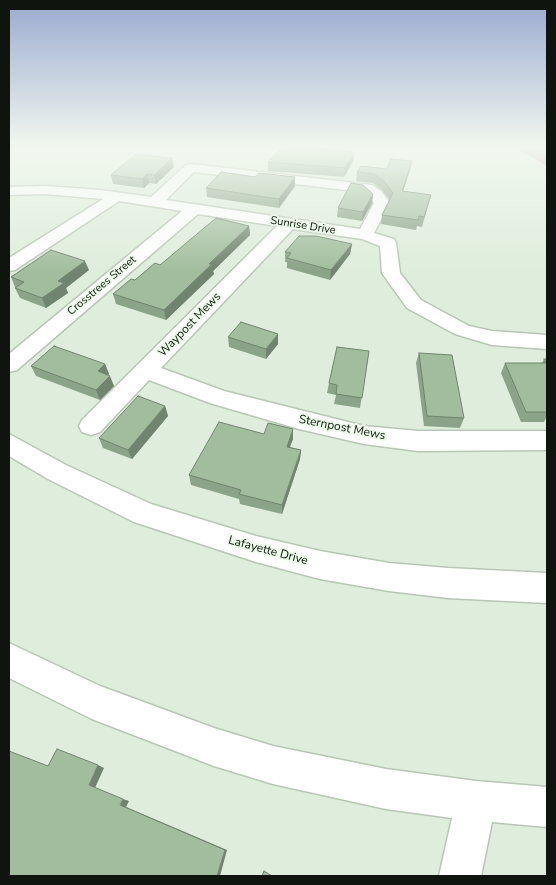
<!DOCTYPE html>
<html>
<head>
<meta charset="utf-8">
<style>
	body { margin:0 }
	#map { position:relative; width:556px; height:885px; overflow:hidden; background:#dfeedc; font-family:"Nunito Sans",sans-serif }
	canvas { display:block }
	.frame { position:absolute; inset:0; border:10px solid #0f140e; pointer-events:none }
</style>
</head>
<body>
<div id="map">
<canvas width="556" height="885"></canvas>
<div class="frame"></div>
</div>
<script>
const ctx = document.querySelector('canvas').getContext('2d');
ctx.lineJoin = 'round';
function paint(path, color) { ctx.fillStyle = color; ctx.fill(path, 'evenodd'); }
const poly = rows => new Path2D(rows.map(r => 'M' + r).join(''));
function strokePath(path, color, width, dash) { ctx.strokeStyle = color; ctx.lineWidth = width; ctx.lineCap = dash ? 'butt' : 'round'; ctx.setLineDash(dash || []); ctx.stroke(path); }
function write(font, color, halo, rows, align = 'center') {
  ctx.font = font + ' "Nunito Sans",sans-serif'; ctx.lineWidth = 4; ctx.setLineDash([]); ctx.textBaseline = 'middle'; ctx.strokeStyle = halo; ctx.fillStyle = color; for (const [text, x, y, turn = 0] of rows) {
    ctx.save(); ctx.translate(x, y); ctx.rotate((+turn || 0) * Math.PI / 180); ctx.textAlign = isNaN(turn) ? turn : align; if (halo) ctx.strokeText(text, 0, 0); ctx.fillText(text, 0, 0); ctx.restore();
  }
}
paint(poly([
	[514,147,547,147,547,166]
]), '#c59cac');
const minor = poly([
	[191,164,372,185,381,191,390,203,374,233,394,239,396,243,400,273,421,300,469,326,492,331,547,335,547,349,492,345,455,334,407,308,382,273,380,246,362,239,293,229,161,368,224,391,364,426,418,431,547,431,547,450,418,451,364,444,299,429,210,403,149,380,100,432,91,435,82,432,79,426,82,420,277,226,198,214,17,370,9,372,9,354,182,211,119,201,15,270,9,271,9,258,103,199,45,194,9,195,9,187,45,186,101,190,151,197,186,165,191,164],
	[194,172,363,192,374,203,360,229,166,200,194,172],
	[9,434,66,465,151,504,256,536,320,551,389,563,448,568,547,573,547,603,448,598,389,591,320,579,256,562,134,522,48,479,9,456,9,434],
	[9,643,100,686,214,728,273,746,386,769,476,781,547,787,547,827,492,822,481,876,439,876,452,818,386,809,273,784,214,766,92,719,9,678,9,643]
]);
strokePath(minor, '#b8c6b5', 3);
paint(minor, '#fff');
paint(poly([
	[285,150,354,152,353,161,344,177,268,171,268,162],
	[174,167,156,184,149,183,144,188,113,184,111,175],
	[387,169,410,170,403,191,431,195,422,227,417,226,416,230,381,224,382,215,390,200,382,190,373,183,356,181,357,172],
	[295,186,279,208,207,197,206,188],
	[373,194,372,203,362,221,337,217,338,208],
	[249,226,250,235,213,271,214,274,166,320,116,304,113,294,160,265],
	[352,244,350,254,330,280,287,268,287,262,285,262,285,252],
	[89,270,66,288,68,293,46,308,20,298,15,288,16,287,15,287,11,277],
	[228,337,278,344,266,359,229,347],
	[369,351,360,408,334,404,336,395,327,393,329,383],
	[419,353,464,418,460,428,424,426,416,363],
	[544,359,547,359,547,416,544,422,521,422,501,373,505,363,542,363],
	[105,364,109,374,108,375,114,386,100,400,36,376,31,366],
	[165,406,168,416,132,459,103,448,99,438],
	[293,429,293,439,290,447,301,450,300,459,282,514,240,504,239,499,191,485,189,475,264,434]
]), '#8ba388');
paint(poly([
	[354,152,353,161,344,177,345,168],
	[172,158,174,167,156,184,154,175],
	[412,161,410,170,400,200,402,191],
	[147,174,149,183,144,188,142,179],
	[295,177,295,186,279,208,279,199],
	[373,194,372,203,362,221,363,212],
	[249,226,250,235,213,271,214,274,166,320,164,310,209,264],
	[352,244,350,254,330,280,331,270],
	[85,261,89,270,66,288,68,293,46,308,42,298,58,281],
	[278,334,278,344,266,359,266,349],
	[105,364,109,374,102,381,98,371],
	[110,376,114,386,100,400,96,390],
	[165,406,168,416,132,459,128,450],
	[293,429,293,439,286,456,287,447],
	[301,450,300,459,282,514,282,505],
	[98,765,104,768,95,788,89,785],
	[123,799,129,801,126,807,227,850,220,876,217,876,120,805]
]), '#71846f');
const building = poly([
	[287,147,301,147,354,152,345,168,268,162,280,149,285,150,287,147],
	[136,154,172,158,154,175,147,174,142,179,111,175,136,154],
	[391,159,412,161,402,191,431,195,424,217,419,216,418,220,382,215,393,193,384,181,374,174,357,172,361,166,387,169,391,159],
	[221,172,255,177,259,173,295,177,279,199,206,188,221,172],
	[351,183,363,185,373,194,363,212,338,208,351,183],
	[216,218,249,226,209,264,212,264,164,310,113,294,131,279,135,280,155,263,160,265,216,218],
	[299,236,316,236,352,244,331,270,287,258,291,253,285,252,299,236],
	[51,250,85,261,58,281,64,283,42,298,15,288,24,282,11,277,51,250],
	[241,322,278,334,266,349,228,337,241,322],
	[54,346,105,364,98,371,110,376,96,390,31,366,54,346],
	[337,347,369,351,362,398,336,394,337,385,329,383,337,347],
	[419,353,452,355,464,418,427,416,419,353],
	[544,359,547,359,547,412,526,412,505,363,546,363,544,359],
	[138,396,165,406,128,450,99,438,138,396],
	[219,422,264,434,268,423,293,429,287,447,301,450,282,505,239,494,241,490,189,475,219,422],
	[57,749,98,765,89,785,123,799,120,805,225,850,217,876,9,876,9,751,48,766,57,749],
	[264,871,272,876,262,876,264,871]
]);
paint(building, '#a2bd9e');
strokePath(building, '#71846f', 1);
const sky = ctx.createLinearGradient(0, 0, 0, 271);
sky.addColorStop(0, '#9aaad0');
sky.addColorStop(0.54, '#f1f7ef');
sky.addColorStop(1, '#f1f7ef00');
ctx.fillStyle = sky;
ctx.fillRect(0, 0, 556, 271);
write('11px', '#0f140e', '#ecfbe9', [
	["Sunrise Drive",303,226,9],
	["Crosstrees Street",102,286,-40]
]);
write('12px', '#0f140e', '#ecfbe9', [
	["Waypost Mews",190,325,-46],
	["Sternpost Mews",342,428,11],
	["Lafayette Drive",268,551,15]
]);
</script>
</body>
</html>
